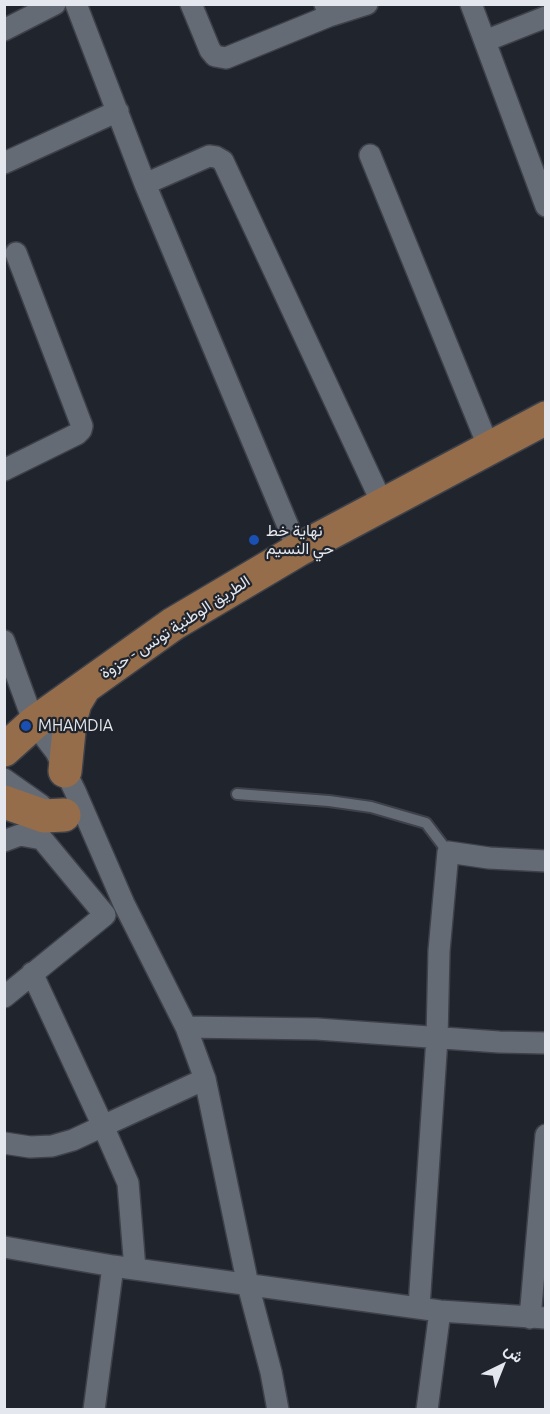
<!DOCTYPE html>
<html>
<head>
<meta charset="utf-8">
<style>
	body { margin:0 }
	#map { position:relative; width:550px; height:1414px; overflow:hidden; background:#1f242d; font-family:Ubuntu,Vazirmatn,sans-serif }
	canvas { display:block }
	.frame { position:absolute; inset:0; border:6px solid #e4e7ed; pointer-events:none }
	.north { position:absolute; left:472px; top:1336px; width:60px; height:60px; -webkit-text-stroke:4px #1f242d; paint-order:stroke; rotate:43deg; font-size:16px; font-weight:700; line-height:24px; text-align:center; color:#e4e7ed }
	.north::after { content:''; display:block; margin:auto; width:21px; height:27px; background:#e4e7ed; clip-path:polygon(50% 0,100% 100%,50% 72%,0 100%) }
</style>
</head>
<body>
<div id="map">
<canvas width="550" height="1414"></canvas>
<div class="frame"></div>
<div class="north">ش</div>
</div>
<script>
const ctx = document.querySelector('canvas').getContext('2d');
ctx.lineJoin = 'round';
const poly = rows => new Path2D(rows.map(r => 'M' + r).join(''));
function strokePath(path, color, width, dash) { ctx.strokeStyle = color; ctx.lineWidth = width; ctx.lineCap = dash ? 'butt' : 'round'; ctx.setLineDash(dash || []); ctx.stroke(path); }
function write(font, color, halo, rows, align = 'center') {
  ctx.font = font + ' Ubuntu,Vazirmatn,sans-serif'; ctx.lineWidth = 4.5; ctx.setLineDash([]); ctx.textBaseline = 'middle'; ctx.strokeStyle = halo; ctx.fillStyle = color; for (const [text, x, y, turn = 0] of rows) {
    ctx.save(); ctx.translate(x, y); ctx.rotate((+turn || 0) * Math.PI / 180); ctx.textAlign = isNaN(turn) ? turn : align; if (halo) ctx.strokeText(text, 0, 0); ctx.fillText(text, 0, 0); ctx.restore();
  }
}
const service = poly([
	[237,794,329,801,371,807,426,823,448,852]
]);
const minor = poly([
	[76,4,145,184,298,550],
	[191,4,210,50,215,56,226,58,329,16,325,4],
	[471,4,546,206],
	[329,16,367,4],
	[4,30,55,4],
	[485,41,546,17],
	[370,155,489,448],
	[4,163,118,111],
	[145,184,209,156,216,157,223,161,383,505],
	[4,470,77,434,81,430,82,426,16,253],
	[4,641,34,723,56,752,75,791,124,904,186,1027,205,1079,248,1285,271,1372,278,1410],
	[4,779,41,805],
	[4,841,20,835,42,839,105,915,4,997],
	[186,1027,317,1029,499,1042,546,1043],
	[4,1143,30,1147,52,1146,73,1140,103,1126,32,973],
	[4,1247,113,1266,94,1410],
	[113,1266,440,1311,546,1318],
	[135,1269,128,1183,103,1126,205,1079],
	[419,1307,437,1038,439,951,448,852,489,858,546,861],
	[530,1318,546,1135],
	[427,1410,440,1311]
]);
const primary = poly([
	[4,750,34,723,173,624,298,550,546,418],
	[65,771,70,721,75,703,84,688],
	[4,802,44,816,64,815]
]);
strokePath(service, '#3e4149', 14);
strokePath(minor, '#3e4149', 24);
strokePath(primary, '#3e4149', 36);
strokePath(service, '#656b75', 10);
strokePath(minor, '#656b75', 21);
strokePath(primary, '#966d4a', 33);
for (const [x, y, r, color] of [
	[254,540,6,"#1a4fb4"],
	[26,726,6,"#1a4fb4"]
]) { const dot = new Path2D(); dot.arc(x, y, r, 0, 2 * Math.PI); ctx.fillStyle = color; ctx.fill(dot); strokePath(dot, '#1f242d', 2); }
write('16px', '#e4e7ed', '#1f242d', [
	["نهاية خط",266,531],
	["حي النسيم",266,549],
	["MHAMDIA",38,726]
], 'left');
write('16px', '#e4e7ed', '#1f242d', [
	["الطريق الوطنية تونس - حزوة",175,627,-33]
]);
</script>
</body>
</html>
